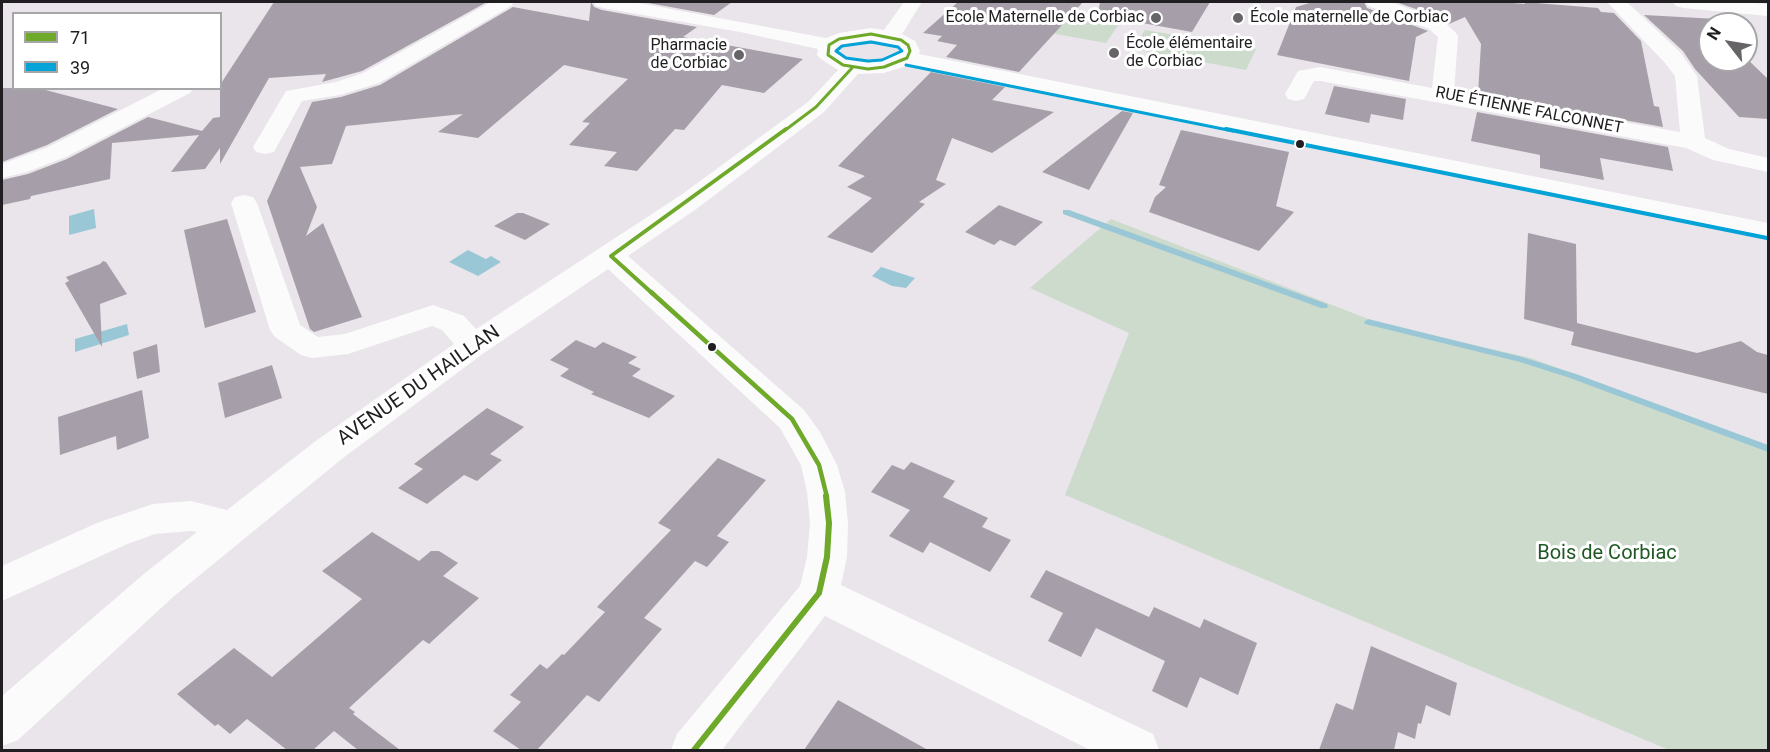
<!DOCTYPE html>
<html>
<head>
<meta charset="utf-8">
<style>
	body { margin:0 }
	#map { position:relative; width:1770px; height:752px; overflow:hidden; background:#e9e5ea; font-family:Roboto,sans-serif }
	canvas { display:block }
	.frame { position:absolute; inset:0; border:3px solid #211e22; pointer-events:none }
	.legend { position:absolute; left:12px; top:12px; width:210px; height:78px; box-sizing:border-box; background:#fff; border:2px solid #a6a5a7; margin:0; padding:8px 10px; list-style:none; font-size:18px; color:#211e22 }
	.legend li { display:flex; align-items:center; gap:12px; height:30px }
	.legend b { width:30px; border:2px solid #a6a5a7 }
	.north { position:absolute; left:1698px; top:12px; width:60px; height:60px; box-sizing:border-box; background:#fff; border:2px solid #a6a5a7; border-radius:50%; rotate:301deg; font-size:16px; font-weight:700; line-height:24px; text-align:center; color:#211e22 }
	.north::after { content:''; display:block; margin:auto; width:21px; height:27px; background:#676468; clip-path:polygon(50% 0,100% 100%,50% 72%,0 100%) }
</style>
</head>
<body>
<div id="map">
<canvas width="1770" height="752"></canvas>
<div class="frame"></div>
<ul class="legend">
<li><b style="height:8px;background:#6ea929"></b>71</li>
<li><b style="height:8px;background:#03a2d7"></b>39</li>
</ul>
<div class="north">N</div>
</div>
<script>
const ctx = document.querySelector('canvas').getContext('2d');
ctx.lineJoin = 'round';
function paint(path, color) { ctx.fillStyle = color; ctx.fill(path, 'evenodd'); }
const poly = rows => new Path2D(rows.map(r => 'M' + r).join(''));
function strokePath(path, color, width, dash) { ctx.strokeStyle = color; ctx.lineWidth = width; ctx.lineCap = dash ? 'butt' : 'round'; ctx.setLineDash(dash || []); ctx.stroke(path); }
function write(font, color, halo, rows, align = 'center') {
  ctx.font = font + ' Roboto,sans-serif'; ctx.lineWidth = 6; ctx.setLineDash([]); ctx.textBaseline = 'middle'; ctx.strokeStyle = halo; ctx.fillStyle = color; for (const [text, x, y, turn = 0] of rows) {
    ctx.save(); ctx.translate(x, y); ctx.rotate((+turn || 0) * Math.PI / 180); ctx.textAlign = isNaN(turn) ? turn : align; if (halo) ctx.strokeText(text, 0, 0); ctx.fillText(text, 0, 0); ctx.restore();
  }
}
paint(poly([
	[1039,10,1119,24,1106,43,1022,28],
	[1145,30,1256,49,1246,70,1132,49],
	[1111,219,1381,324,1531,358,1768,446,1768,750,1669,750,1065,495,1129,333,1030,288]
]), '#cddbcd');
paint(poly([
	[94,209,96,228,69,235,69,216],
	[468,250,486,259,491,256,501,262,478,276,449,262],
	[881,267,915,278,906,288,892,286,872,276],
	[127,324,129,335,75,352,75,339]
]), '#9ac7d5');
paint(poly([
	[1063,210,1069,210,1327,304,1328,306,1327,308,1321,308,1063,214,1063,210],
	[1368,319,1522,357,1576,374,1768,445,1768,452,1570,378,1520,362,1365,324,1364,322,1368,319]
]), '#9ac7d5');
paint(poly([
	[274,2,487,2,362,71,322,82,326,74,269,78,220,164,220,148,205,169,171,172,199,135,112,143,110,179,31,196,30,199,2,205,2,180,28,174,67,159,148,117,202,131,213,118,220,117,220,85],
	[591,2,594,7,602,10,697,27,683,37,803,59,764,93,722,85,684,130,675,129,637,171,604,166,617,152,569,145,590,123,582,122,628,79,564,65,478,138,438,132,463,114,346,126,332,164,300,167,317,207,306,236,323,223,362,317,314,332,310,329,267,201,312,102,341,97,380,85,513,7,589,21],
	[643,2,732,2,714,15],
	[958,2,1083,2,1019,72,946,57,957,45,937,41,942,36,923,33],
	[1100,2,1210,2,1192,32,1098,15],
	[1313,2,1364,2,1367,8,1428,31,1416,37,1409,81,1277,55,1296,7],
	[1396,2,1501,2,1525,4,1524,2,1598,8,1601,12,1614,13,1641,41,1654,106,1659,107,1663,127,1478,94,1481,44,1465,17,1449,24,1444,19],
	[1644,15,1717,19,1722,24,1710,24,1710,60,1746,60,1746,58,1768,79,1768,119,1739,117,1695,69,1683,51],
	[931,72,1005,87,992,100,1054,112,992,153,952,138,936,180,946,184,919,202,925,204,872,253,827,237,872,198,847,187,865,176,838,166],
	[1334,86,1406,99,1403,120,1371,114,1369,123,1325,114],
	[2,88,38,88,118,109,47,145,2,162],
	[1122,111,1133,113,1089,190,1042,172],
	[1477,112,1668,147,1673,171,1600,158,1604,180,1540,168,1540,155,1471,141],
	[1181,130,1289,152,1276,206,1294,212,1259,251,1149,212,1155,197,1166,187,1159,185],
	[999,205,1043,222,1015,246,1000,240,994,245,965,232],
	[517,213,523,213,550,224,525,240,494,226],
	[227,219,256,312,205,328,184,230],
	[1528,233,1576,244,1577,323,1697,353,1741,341,1757,352,1768,355,1768,394,1571,345,1574,332,1524,319],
	[103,261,106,262,127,294,100,304,102,347,65,283,69,281,66,277,100,264],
	[576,340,595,348,603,342,637,357,628,363,641,369,632,376,675,396,649,418,591,394,594,392,560,376,569,369,550,360],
	[157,344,160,372,137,379,133,352],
	[272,365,282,398,225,418,218,383],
	[142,390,149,438,117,450,116,436,60,455,58,417],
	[487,408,524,427,490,454,502,460,477,481,464,475,427,504,398,488,423,469,414,464],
	[718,458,766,480,717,536,729,542,707,567,695,561,644,618,662,629,599,702,587,695,537,750,521,750,493,731,521,702,510,695,540,664,547,669,562,654,564,655,605,612,597,607,671,530,658,523],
	[911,462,955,481,943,497,988,518,982,527,1011,540,990,572,930,542,923,553,889,536,910,510,871,492,892,465,904,470],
	[372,532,419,561,431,551,439,551,458,563,443,576,479,598,429,644,423,640,349,708,355,712,353,714,400,750,358,750,334,731,313,750,287,750,247,719,230,734,218,724,215,726,177,694,234,648,272,677,362,599,322,571],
	[1046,570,1149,617,1154,607,1200,628,1204,619,1257,643,1238,695,1200,677,1187,708,1152,691,1165,661,1096,628,1081,657,1048,641,1063,613,1030,597],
	[1371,646,1457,683,1450,716,1426,705,1421,724,1418,723,1415,739,1398,732,1394,750,1319,750,1336,703,1353,710],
	[838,700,928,750,804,750]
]), '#a69fa9');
paint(poly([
	[491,2,514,2,511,6,379,83,340,95,302,101,274,152,265,154,256,152,253,147,286,91,336,82,363,73,491,2],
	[593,2,633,2,826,38,839,33,871,28,884,30,904,2,922,2,902,34,915,41,920,51,919,54,1768,223,1768,239,909,65,884,73,858,74,824,112,699,207,628,256,804,410,820,432,837,465,845,492,848,523,847,557,841,585,1153,734,1159,750,1090,750,825,616,722,750,671,750,677,734,800,586,807,557,810,523,807,492,801,465,780,428,608,269,484,353,343,458,173,597,18,740,2,746,2,696,145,573,197,532,191,531,155,534,125,545,2,601,2,566,97,523,153,504,191,501,227,510,317,440,454,344,442,330,432,326,348,354,312,358,301,355,275,337,270,330,231,203,235,197,244,195,253,197,257,203,300,325,318,337,345,334,433,305,464,316,476,329,681,195,808,102,838,70,821,59,817,55,818,49,740,32,603,8,596,6,593,2],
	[871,40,894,45,900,51,898,54,880,61,868,63,849,60,839,53,839,48,845,44,871,40],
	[1366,2,1391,2,1443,21,1455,32,1458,36,1454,92,1680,132,1675,76,1665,63,1607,2,1627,2,1681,53,1697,76,1705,138,1729,149,1768,158,1768,172,1713,160,1686,148,1320,81,1314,81,1304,99,1296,101,1288,99,1285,94,1298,71,1320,67,1432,88,1438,37,1429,29,1368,6,1366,2],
	[1673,2,1739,2,1768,4,1768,16,1683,8,1676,6,1673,2],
	[164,88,193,88,190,93,66,157,27,172,2,178,2,164,48,147,164,88]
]), '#fcfbfc');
strokePath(poly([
	[871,34,901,40,908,45,910,51,907,58,884,67,868,69,843,65,828,55,829,45,839,39,871,34],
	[784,131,816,107,852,68]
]), '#6ea929', 3);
strokePath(poly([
	[611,256,653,294],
	[611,256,786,129]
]), '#6ea929', 4);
strokePath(poly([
	[651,292,792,419,819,465,827,497]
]), '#6ea929', 4.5);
strokePath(poly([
	[694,750,819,593,827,557,829,523,826,496]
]), '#6ea929', 6);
strokePath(poly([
	[871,42,898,47,902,51,882,60,868,61,846,58,836,51,842,46,871,42],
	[906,65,1233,131]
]), '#03a2d7', 3);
strokePath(poly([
	[1226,129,1767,238]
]), '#03a2d7', 4);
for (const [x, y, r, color] of [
	[1156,18,6,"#676468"],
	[1238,18,6,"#676468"],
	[1114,53,6,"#676468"],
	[739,55,6,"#676468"],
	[1300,144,5,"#211e22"],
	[712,347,5,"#211e22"]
]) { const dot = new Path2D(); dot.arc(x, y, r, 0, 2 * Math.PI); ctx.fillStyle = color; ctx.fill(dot); strokePath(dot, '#fff', 2); }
write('16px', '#211e22', '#fff', [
	["Ecole Maternelle de Corbiac",1144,18],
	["École maternelle de Corbiac",1250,18,"left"],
	["École élémentaire",1126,44,"left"],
	["de Corbiac",1126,62,"left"],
	["Pharmacie",727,46],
	["de Corbiac",727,64]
], 'right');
write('16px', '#211e22', '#fff', [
	["RUE ÉTIENNE FALCONNET",1529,111,11]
]);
write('20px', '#211e22', '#fff', [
	["AVENUE DU HAILLAN",419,386,-35]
]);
write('20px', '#205824', '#fff', [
	["Bois de Corbiac",1607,554]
]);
</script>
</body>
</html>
